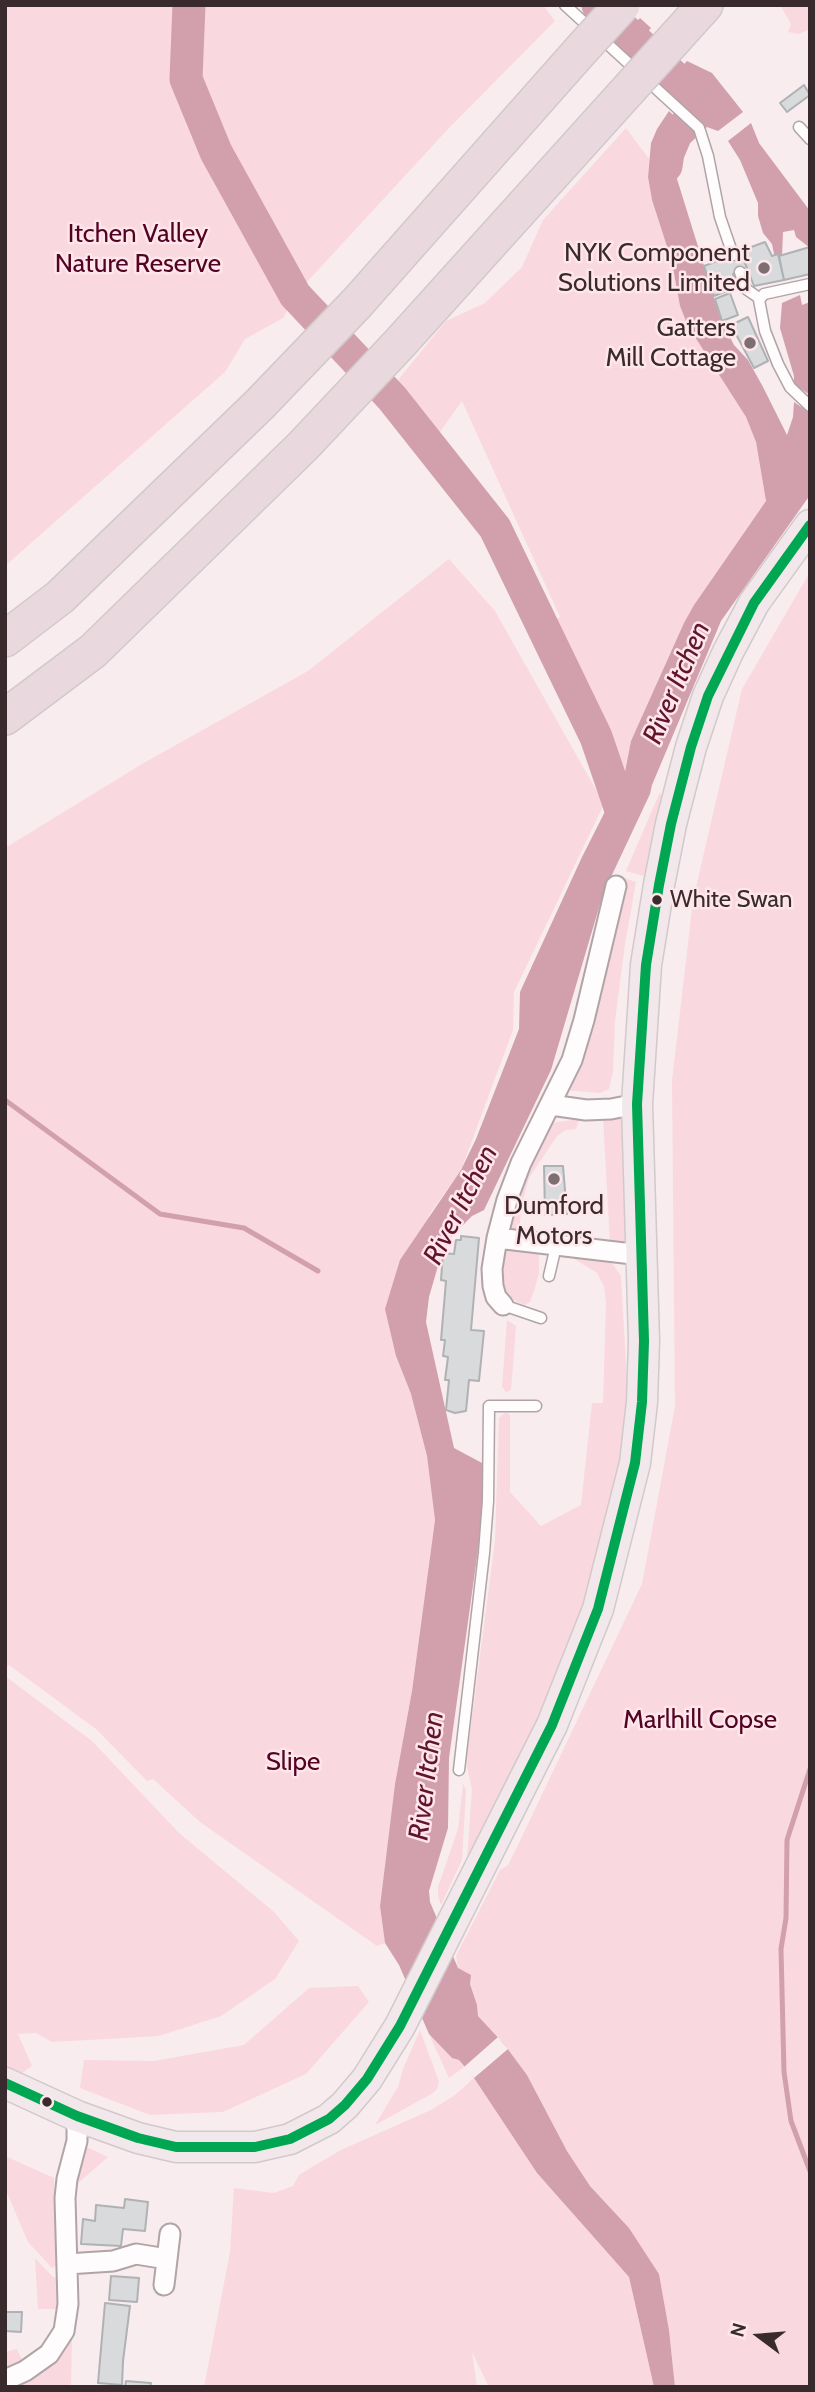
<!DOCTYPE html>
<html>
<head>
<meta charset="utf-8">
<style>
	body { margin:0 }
	#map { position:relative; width:815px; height:2392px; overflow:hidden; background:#f8ecee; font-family:Cabin,sans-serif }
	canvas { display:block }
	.frame { position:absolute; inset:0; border:7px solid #392a2d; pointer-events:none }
	.north { position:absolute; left:724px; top:2301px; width:70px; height:70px; -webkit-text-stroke:5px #fee6ea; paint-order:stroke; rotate:286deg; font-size:19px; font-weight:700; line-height:28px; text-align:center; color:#392a2d }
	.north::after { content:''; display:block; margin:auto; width:24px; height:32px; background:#392a2d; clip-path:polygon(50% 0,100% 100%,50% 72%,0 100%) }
</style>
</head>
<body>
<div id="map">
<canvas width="815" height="2392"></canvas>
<div class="frame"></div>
<div class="north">N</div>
</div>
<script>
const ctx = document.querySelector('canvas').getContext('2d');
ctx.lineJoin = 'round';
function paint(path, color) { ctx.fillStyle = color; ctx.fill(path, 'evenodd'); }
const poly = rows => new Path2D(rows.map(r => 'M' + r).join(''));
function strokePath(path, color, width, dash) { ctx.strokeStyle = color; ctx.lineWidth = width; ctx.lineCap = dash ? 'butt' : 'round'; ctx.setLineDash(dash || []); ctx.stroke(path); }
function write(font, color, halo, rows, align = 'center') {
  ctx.font = font + ' Cabin,sans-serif'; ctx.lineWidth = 5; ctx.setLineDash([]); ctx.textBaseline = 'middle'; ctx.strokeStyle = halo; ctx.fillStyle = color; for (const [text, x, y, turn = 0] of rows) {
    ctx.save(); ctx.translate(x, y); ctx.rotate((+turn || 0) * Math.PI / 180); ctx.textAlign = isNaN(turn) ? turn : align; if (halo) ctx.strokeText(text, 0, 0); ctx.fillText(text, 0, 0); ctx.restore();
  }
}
paint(poly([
	[5,5,543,5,555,21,448,129,295,295,283,318,245,339,225,372,5,566],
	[780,5,810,5,810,29,799,34,788,32,791,24],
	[626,128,649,159,648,177,652,200,672,262,680,306,688,326,746,417,756,442,766,501,694,605,631,741,625,772,621,773,615,752,549,625,560,617,462,401,437,436,398,380,446,321,485,303,522,267,543,220],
	[449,559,495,611,604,804,514,992,513,1030,461,1170,429,1215,396,1356,411,1394,427,1456,435,1520,412,1691,395,1784,380,1906,385,1943,377,1946,200,1822,153,1779,147,1781,96,1729,9,1665,5,1667,5,848,142,764,308,671],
	[810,572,810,2387,675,2387,669,2330,659,2274,629,2228,590,2186,567,2151,527,2075,504,2044,478,2016,477,2005,470,1984,458,1968,456,1956,500,1870,508,1865,517,1847,642,1584,675,1406,672,1081,693,900,742,689],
	[660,792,662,800,644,876,626,871],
	[624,878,636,882,625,944,615,1021,613,1072,609,1089,600,1093,564,1090],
	[622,1116,625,1121,631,1239,624,1245,610,1244,603,1117],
	[579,1119,576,1129,566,1130,557,1136,529,1178,522,1203,519,1231,505,1228,511,1202,551,1123],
	[502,1246,531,1251,539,1255,539,1273,534,1291,530,1302,525,1305,517,1302,507,1294,503,1285],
	[571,1257,601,1259,611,1262,621,1276,627,1382,627,1413,622,1476,585,1606,541,1718,469,1861,467,1860,472,1789,466,1763,495,1541,499,1418,506,1412,510,1415,510,1492,541,1526,581,1505,592,1403,603,1403,606,1302,604,1286,597,1273],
	[507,1320,516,1326,511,1390,506,1392,502,1387],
	[5,1676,92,1741,179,1833,274,1912,299,1941,275,1979,221,2016,159,2036,52,2042,36,2033,18,2034,32,2066,22,2073,5,2067],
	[463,1784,466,1790,462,1860,441,1905,438,1896,438,1887,458,1829],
	[358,1986,369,2002,306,2074,223,2112,150,2115,80,2088,84,2060,154,2061,244,2045,309,1988],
	[420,2030,439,2082,437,2089,433,2093,375,2125,398,2087,403,2069],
	[429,2034,452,2058,459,2060,464,2067,449,2078],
	[474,2078,537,2173,629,2277,654,2387,489,2387,472,2352,477,2387,204,2387,230,2252,234,2188,274,2193,293,2186,299,2175,312,2167,341,2150,431,2110,455,2095],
	[82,2145,108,2157,77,2184,71,2186],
	[5,2156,54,2178,56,2266,52,2268,28,2242,5,2188],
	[35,2258,53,2277,58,2278,58,2309,38,2309],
	[72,2335,71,2387,5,2387],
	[17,2349,23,2362,5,2370,5,2352]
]), '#fad8df');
paint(poly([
	[640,18,651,28,628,54,617,43],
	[687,61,712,73,743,112,718,131,696,123,679,105,682,96,674,97,665,85],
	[669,111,692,134,679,160,677,179,720,317,734,345,748,360,763,387,787,435,793,417,794,402,810,413,810,495,721,621,652,785,650,794,603,894,551,1070,484,1210,472,1216,452,1236,442,1252,429,1297,426,1322,454,1448,482,1463,482,1521,449,1758,448,1828,429,1891,430,1902,458,1968,471,1975,470,1984,477,2005,478,2016,504,2044,527,2075,567,2151,590,2186,629,2228,659,2274,669,2330,675,2387,654,2387,629,2277,537,2173,474,2078,459,2060,452,2058,429,2034,399,1965,385,1943,380,1906,395,1784,412,1691,435,1520,427,1456,411,1394,396,1356,385,1309,400,1260,461,1170,476,1139,519,1029,520,992,582,857,625,772,631,741,684,623,694,605,766,501,756,442,746,417,688,326,680,306,672,262,652,200,648,177,651,143,657,129],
	[751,123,759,143,810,211,810,248,796,237,794,230,783,232,782,256,775,259,772,244,763,233,758,216,758,203,740,160,728,141],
	[800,295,802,305,810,302,810,395,794,384,794,376,780,328,782,303]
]), '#d1a0ac');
paint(poly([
	[498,2037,508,2049,474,2078,464,2067]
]), '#f8ecee');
strokePath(poly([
	[5,1100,160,1214,244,1228,318,1271],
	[810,1769,787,1840,786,1918,781,1949,784,2072,791,2121,810,2171]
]), '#d1a0ac', 5);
strokePath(poly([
	[189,5,186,79,216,152,295,295,392,398,495,528,596,737,621,810],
	[598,5,705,106,676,134,668,153,666,166]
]), '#d1a0ac', 33);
const building = poly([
	[804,85,810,95,787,112,780,103,804,85],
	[765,242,772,256,778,254,784,280,754,286,742,255,745,254,743,250,765,242],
	[810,247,810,274,784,280,779,256,810,247],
	[741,252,747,269,733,274,738,287,714,296,704,266,741,252],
	[730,293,738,315,722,321,715,299,730,293],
	[748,317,768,361,754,368,731,325,748,317],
	[544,1166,563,1166,567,1214,545,1215,544,1166],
	[461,1236,479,1238,471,1330,484,1331,479,1381,469,1380,466,1411,455,1413,446,1410,449,1380,445,1380,448,1357,443,1356,445,1340,441,1340,446,1281,441,1280,443,1253,454,1254,456,1240,461,1240,461,1236],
	[125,2199,148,2202,145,2231,123,2229,121,2246,81,2244,83,2219,95,2221,96,2205,124,2208,125,2199],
	[111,2276,139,2278,137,2302,109,2300,111,2276],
	[105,2303,130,2306,123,2361,122,2385,98,2383,105,2303],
	[5,2312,22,2312,21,2332,5,2331,5,2312],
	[126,2381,151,2383,150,2387,125,2387,126,2381]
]);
paint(building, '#d8dadc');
strokePath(building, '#afb2b4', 2);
const service = poly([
	[565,5,699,128,708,156,720,217,733,255],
	[799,127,810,139],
	[740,272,746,289,759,298],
	[810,284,764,294,759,300,765,331,778,364,790,387,810,406],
	[549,1276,556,1246],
	[503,1305,541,1318],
	[459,1770,484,1553,488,1501,489,1406,536,1406]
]);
const minor = poly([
	[551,1105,586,1110,611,1109,637,1104],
	[497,1238,641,1255],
	[503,1305,496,1297,493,1286,492,1269,497,1238,507,1200,521,1163,572,1060,584,1020,616,886],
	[67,2264,113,2261,136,2254,167,2259],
	[164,2285,170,2234],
	[5,2380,25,2371,49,2354,64,2331,68,2304,65,2198,67,2179,77,2141,77,2116]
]);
const primary = poly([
	[5,2083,77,2116,138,2138,176,2147,255,2147,290,2139,329,2119,345,2105,367,2079,400,2026,552,1725,598,1609,635,1463,642,1402,644,1341,637,1104,646,965,659,885,671,824,691,747,708,696,728,652,754,603,810,525]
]);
const motorway = poly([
	[677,36,705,5],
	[5,639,60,597,259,405,357,303,582,49],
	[5,717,93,651,303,446,400,343,630,88]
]);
strokePath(service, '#b0a4a6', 13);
strokePath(minor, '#b0a4a6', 23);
strokePath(primary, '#d1c9cb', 33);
strokePath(motorway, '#d1c9cb', 38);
strokePath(service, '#fefcfc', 10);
strokePath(minor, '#fefcfc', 19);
strokePath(primary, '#f2e7ea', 30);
strokePath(motorway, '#e9d8dd', 35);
const motorwayBridge = poly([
	[582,49,622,5],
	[630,88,677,36]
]);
strokePath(motorwayBridge, '#d1c9cb', 38, []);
strokePath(motorwayBridge, '#e9d8dd', 35);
strokePath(poly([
	[5,2083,77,2116,138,2138,176,2147,255,2147,290,2139,329,2119,345,2105,367,2079,400,2026,552,1725,598,1609,635,1463,642,1402,644,1341,637,1104,646,965,659,885,671,824,691,747,708,696,754,603,810,525]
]), '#00a651', 10);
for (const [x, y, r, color] of [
	[764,268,7,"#7c6e71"],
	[750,343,7,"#7c6e71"],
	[657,900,6,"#392a2d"],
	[554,1179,7,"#7c6e71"],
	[47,2102,6,"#392a2d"]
]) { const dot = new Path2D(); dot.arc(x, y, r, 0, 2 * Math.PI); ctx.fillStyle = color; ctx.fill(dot); strokePath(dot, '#fee6ea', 2.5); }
write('24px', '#392a2d', '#fee6ea', [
	["White Swan",670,900]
], 'left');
write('26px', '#520223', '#fee6ea', [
	["Itchen Valley",138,234],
	["Nature Reserve",138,264],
	["Marlhill Copse",700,1720],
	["Slipe",293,1762]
]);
write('26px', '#392a2d', '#fee6ea', [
	["NYK Component",750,253],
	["Solutions Limited",750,283],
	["Gatters",736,328],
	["Mill Cottage",736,358],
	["Dumford",554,1206,"center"],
	["Motors",554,1236,"center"]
], 'right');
write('italic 28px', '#61142f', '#fee6ea', [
	["River Itchen",677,683,-67],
	["River Itchen",461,1205,-63],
	["River Itchen",427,1776,-83]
]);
</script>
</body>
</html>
